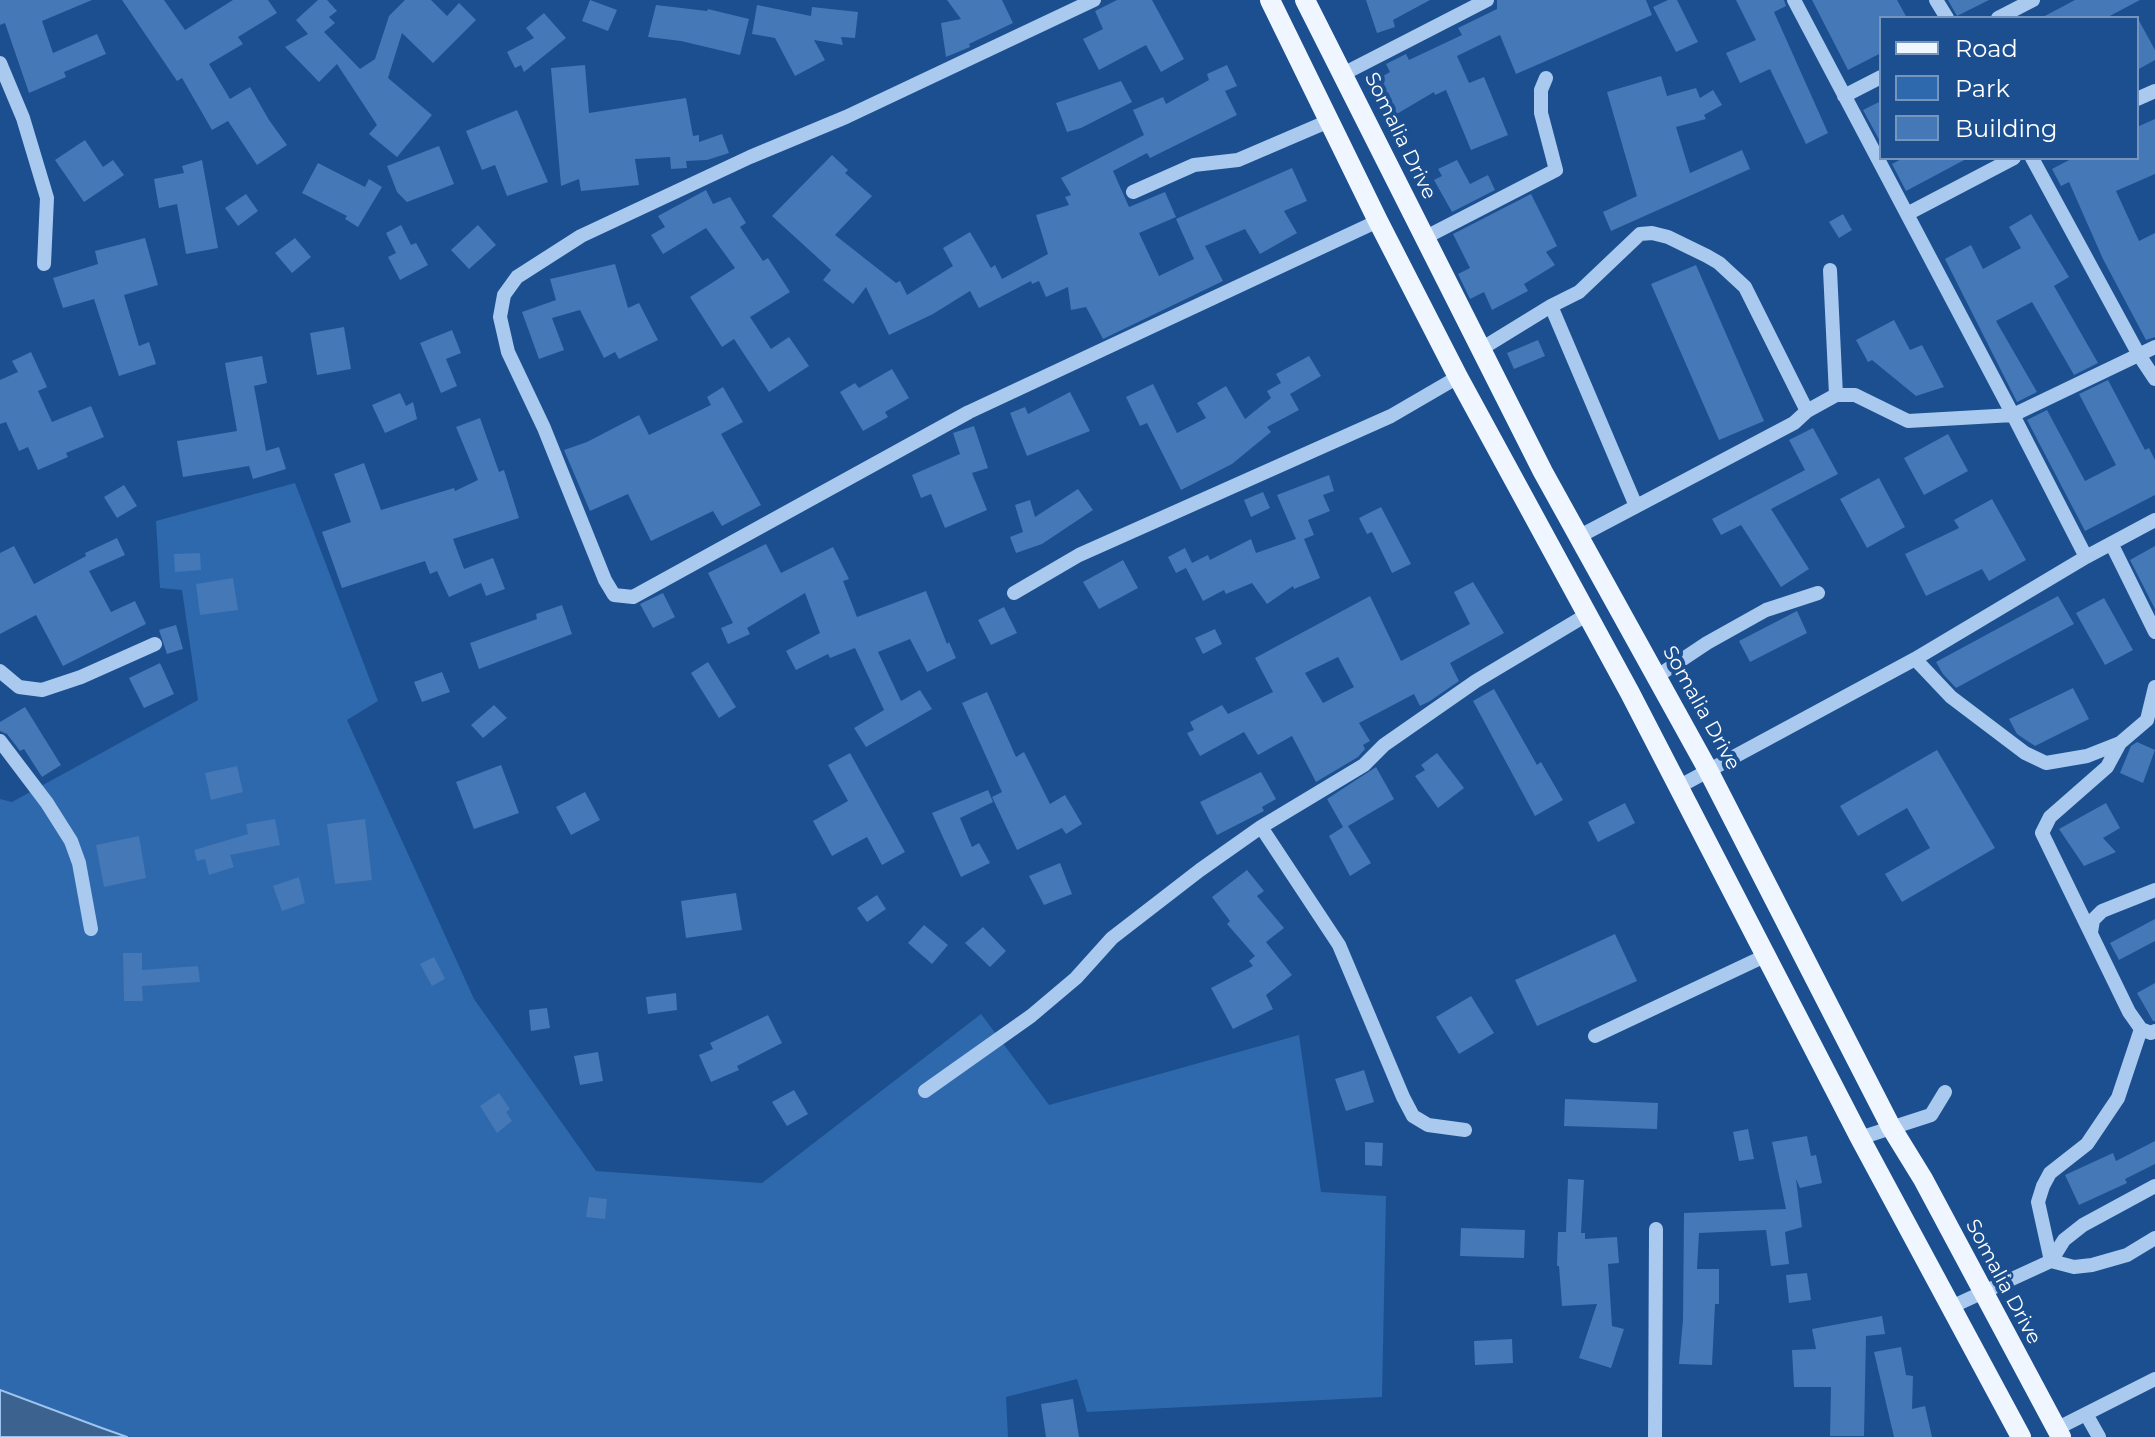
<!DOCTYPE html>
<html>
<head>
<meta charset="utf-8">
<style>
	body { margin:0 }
	#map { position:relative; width:2155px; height:1437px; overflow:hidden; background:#1b4f8f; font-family:Montserrat,sans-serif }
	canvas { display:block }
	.legend { position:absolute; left:1879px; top:16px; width:260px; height:144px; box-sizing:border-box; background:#1b4f8f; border:2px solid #7695bc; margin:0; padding:10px 14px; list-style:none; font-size:24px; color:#fff }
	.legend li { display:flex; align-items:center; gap:16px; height:40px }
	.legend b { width:40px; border:2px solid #7695bc }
</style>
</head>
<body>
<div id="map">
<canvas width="2155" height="1437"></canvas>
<ul class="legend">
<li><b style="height:10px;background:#f0f6ff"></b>Road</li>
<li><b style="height:22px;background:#2e69ad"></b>Park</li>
<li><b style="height:22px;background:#4478b7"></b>Building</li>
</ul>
</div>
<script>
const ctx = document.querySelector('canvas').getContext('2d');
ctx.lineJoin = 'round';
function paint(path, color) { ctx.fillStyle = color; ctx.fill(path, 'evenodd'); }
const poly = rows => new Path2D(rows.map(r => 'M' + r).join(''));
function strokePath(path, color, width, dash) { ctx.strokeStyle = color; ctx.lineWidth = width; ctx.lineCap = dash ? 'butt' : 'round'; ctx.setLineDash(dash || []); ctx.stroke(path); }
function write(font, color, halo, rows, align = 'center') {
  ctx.font = font + ' Montserrat,sans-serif'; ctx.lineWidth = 8; ctx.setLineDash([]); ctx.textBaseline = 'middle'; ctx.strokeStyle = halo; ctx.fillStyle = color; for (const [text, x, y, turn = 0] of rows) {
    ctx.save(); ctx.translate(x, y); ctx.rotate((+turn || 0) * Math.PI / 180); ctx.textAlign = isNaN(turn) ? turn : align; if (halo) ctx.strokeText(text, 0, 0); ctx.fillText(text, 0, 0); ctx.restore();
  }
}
paint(poly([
	[295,483,378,701,347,720,474,999,596,1171,762,1183,981,1014,1049,1105,1299,1035,1321,1192,1386,1196,1382,1397,1087,1412,1077,1379,1006,1397,1008,1437,127,1437,0,1390,0,799,12,802,198,700,182,590,160,588,156,521]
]), '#2e69ad');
const water = poly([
	[0,1390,99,1427,127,1437,0,1437,0,1390]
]);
paint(water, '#3c6290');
strokePath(water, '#9cc4f0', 2);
paint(poly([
	[0,0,92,0,42,21,53,53,97,34,106,54,64,72,66,77,29,93,5,23,0,25],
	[122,0,164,0,185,30,233,0,268,0,277,13,238,37,243,44,209,64,230,99,250,87,269,120,287,145,257,165,228,121,212,130,182,78,177,81],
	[318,0,327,0,337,11,329,17,335,23,324,32,360,69,375,59,389,16,405,0,431,0,447,16,459,3,476,20,433,63,402,33,388,78,432,115,397,157,369,134,377,125,337,64,319,82,285,47,308,34,296,20],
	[590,0,617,10,608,31,582,21],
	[947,0,1002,0,1013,23,969,44,970,47,946,57,941,23,961,19],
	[1117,0,1152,0,1184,59,1161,72,1146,45,1099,70,1083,39,1103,29,1095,11],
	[1366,0,1430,0,1393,20,1395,27,1377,33],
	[1497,0,1646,0,1652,15,1516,74,1500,35,1457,56,1469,83,1484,77,1508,135,1471,150,1446,90,1435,95,1434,92,1395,115,1376,80,1390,72,1386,64,1406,54,1409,60,1462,35,1458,28,1497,9],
	[1668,0,1677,0,1698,42,1676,52,1653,7],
	[1736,0,1784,0,1786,6,1774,12,1828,133,1806,144,1770,69,1740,83,1726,53,1756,40],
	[1812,0,1897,0,1907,18,1881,18,1881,53,1848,70],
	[1948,0,1989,0,1957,16],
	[2075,0,2140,0,2106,18,2041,18],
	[656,5,707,11,708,9,749,19,740,55,681,41,648,37],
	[757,5,811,16,812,7,858,12,855,38,841,37,843,45,814,40,825,60,795,76,775,38,752,34],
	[544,13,566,38,524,72,521,65,515,68,507,52,534,38,526,28],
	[2137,17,2155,50,2155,60,2137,70],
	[585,65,589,113,686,98,693,136,699,135,699,142,722,134,729,153,707,160,686,161,687,168,671,169,670,157,635,159,639,185,581,191,579,179,561,186,551,68],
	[1227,65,1237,86,1225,91,1237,115,1150,158,1147,153,1113,171,1129,207,1165,192,1176,217,1139,233,1159,276,1194,259,1176,219,1292,168,1307,201,1284,211,1297,233,1260,254,1245,229,1205,246,1223,281,1103,339,1086,307,1071,310,1068,287,1046,297,1039,281,1032,284,1031,281,979,308,970,291,933,314,889,335,866,287,853,304,823,280,831,270,772,216,832,155,848,170,845,173,872,196,835,235,896,283,900,281,907,295,953,266,943,248,970,232,991,268,995,265,1002,279,1048,254,1036,215,1069,205,1065,197,1071,195,1061,178,1144,135,1133,110,1163,97,1166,104,1209,80,1207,74],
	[1661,76,1667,96,1696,88,1700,98,1713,90,1722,105,1704,115,1706,119,1676,127,1690,173,1742,150,1750,169,1611,231,1603,212,1637,196,1607,92],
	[1121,81,1132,102,1081,128,1067,132,1056,103],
	[1881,101,1881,143,1863,110],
	[517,110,548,182,507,196,495,165,482,170,466,131],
	[2155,119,2155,174,2116,191,2139,241,2155,233,2155,337,2146,340,2103,259,2069,182,2061,186,2052,169,2073,158,2137,158,2137,127],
	[85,140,103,167,113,160,124,175,84,202,55,160],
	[439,146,454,184,407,202,397,192,387,166],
	[1903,158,1968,158,1906,191,1892,164],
	[202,160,218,248,186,254,177,204,159,208,154,179,184,173,182,166],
	[1457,160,1470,184,1488,175,1495,190,1452,212,1434,180,1442,176,1438,169],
	[318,163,365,187,369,179,382,187,358,227,345,219,347,216,302,193],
	[706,190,713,204,730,197,746,223,740,227,763,261,768,258,790,292,750,317,771,349,789,337,809,366,769,392,734,339,722,347,690,297,735,268,706,228,663,254,651,235,665,227,658,216],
	[246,194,258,211,238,226,225,208],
	[1531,194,1557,246,1546,252,1555,265,1524,284,1528,291,1492,310,1484,292,1470,299,1458,274,1470,268,1453,234],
	[1843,214,1852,230,1839,238,1829,222],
	[2031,214,2069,277,2054,286,2098,363,2074,375,2032,302,1996,321,2037,392,2017,402,1945,259,1971,245,1983,269,2021,248,2009,227],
	[401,225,411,245,416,243,428,265,400,280,388,257,396,253,386,233],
	[478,225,496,245,469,269,451,250],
	[145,238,158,285,124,295,139,346,149,342,156,364,119,376,94,299,63,308,53,278,98,264,95,251],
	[295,238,311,257,292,273,275,253],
	[615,264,628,308,639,303,658,340,619,359,615,352,604,358,580,310,552,318,564,350,539,359,522,312,556,300,550,279],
	[1696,265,1764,421,1719,440,1651,284],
	[1894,320,1910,350,1922,345,1944,387,1916,396,1872,360,1868,362,1856,340],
	[344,327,351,369,317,375,310,333],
	[452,330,461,353,446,359,457,386,441,393,420,343],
	[1538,340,1545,356,1514,369,1507,353],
	[31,352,47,387,38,391,52,422,91,406,104,437,66,453,68,457,38,470,28,447,19,451,6,422,0,424,0,380,18,372,12,361],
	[262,356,267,383,254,386,266,451,279,447,286,469,253,479,249,466,183,477,177,441,237,431,225,363],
	[1309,356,1321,376,1290,394,1299,410,1267,427,1271,432,1232,464,1181,490,1147,423,1140,426,1126,397,1153,384,1177,433,1206,418,1197,403,1226,386,1245,419,1271,398,1267,391,1281,383,1276,374],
	[892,369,909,398,885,412,888,417,863,431,840,392,855,383,859,388],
	[2108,380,2145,450,2149,448,2155,460,2155,495,2085,531,2027,420,2047,410,2085,481,2116,465,2079,394],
	[723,387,743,422,721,434,761,505,722,526,713,511,651,541,628,494,590,511,564,450,587,442,639,415,649,435,711,405,707,397],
	[1070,392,1090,431,1027,456,1010,413,1025,407,1028,414],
	[400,393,406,406,413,402,417,419,385,433,372,405],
	[480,418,499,472,504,470,519,518,453,539,464,569,493,558,505,589,486,596,481,583,449,597,437,571,430,574,425,561,342,588,322,532,351,522,334,474,364,463,381,510,454,488,455,491,478,480,456,427],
	[974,426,988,468,972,473,987,510,945,528,931,494,921,498,912,475,960,454,953,433],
	[1813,428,1838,474,1771,509,1809,569,1781,587,1741,525,1721,535,1712,519,1805,470,1789,440],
	[1948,434,1968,471,1924,495,1904,458],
	[1329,475,1334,491,1323,495,1330,511,1308,520,1314,535,1304,539,1320,578,1294,589,1293,586,1267,604,1252,583,1226,594,1224,590,1203,601,1186,568,1176,573,1168,557,1185,548,1192,563,1208,555,1210,560,1251,539,1256,553,1296,539,1277,495],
	[1879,478,1905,527,1867,548,1840,499],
	[124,485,137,506,117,518,104,497],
	[1078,489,1093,510,1042,544,1016,553,1010,537,1023,532,1015,505,1030,500,1035,517],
	[1263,492,1270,508,1251,517,1244,500],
	[1992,499,2026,560,1989,581,1982,569,1926,596,1905,554,1959,528,1954,520],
	[1381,507,1411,564,1392,573,1372,532,1367,534,1359,518],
	[117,538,125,555,89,571,111,612,135,601,146,624,63,666,36,615,0,634,0,553,14,546,34,584,86,556,85,553],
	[766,544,781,573,833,547,849,579,843,581,857,617,926,591,947,644,949,642,956,658,927,672,910,639,878,652,901,701,920,690,932,709,866,747,854,728,884,710,855,648,830,658,828,654,796,670,786,651,820,633,805,593,747,628,750,634,728,644,721,628,733,623,708,573],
	[2155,546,2155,609,2130,560],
	[200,553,201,570,175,572,174,554],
	[1123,560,1138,588,1099,609,1083,582],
	[233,578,238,610,200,615,196,584],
	[1473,582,1504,633,1450,663,1459,681,1430,701,1420,706,1414,694,1359,723,1370,741,1363,745,1365,749,1358,757,1316,782,1292,736,1258,755,1244,732,1200,756,1187,733,1194,730,1190,722,1222,705,1228,714,1273,692,1255,658,1370,596,1401,661,1470,624,1454,592],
	[1338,657,1354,687,1323,703,1305,673],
	[663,593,675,617,653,628,640,604],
	[2058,596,2074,624,1956,688,1943,674,1936,662],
	[2104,598,2133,650,2105,665,2076,613],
	[562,605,572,634,479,669,470,643,537,619,536,614],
	[1004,607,1017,633,991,645,978,620],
	[1797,611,1807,633,1750,662,1739,641],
	[176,625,183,649,167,654,159,630],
	[1215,629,1222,644,1203,654,1195,638],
	[708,662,736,707,719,718,691,673],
	[160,663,174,694,144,708,129,678],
	[442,672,450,692,422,702,414,682],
	[2073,688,2089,719,2035,746,2017,734,2009,719],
	[1494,689,1537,765,1541,762,1563,800,1535,816,1473,701],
	[987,692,1016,757,1024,752,1050,804,1065,795,1082,824,1066,834,1062,828,1017,850,992,797,1002,792,962,703],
	[494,705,507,718,483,738,471,725],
	[25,707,61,765,42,777,24,749,20,751,7,734,0,731,0,722],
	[2137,742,2155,750,2143,783,2120,773,2131,746],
	[1937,750,1995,848,1902,902,1885,874,1930,848,1907,808,1858,836,1840,806],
	[850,753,905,852,882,865,867,837,832,856,813,821,848,801,828,765],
	[1437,753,1464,788,1438,808,1415,776,1425,770,1421,765],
	[501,765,519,813,474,829,456,782],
	[237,766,243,792,211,800,205,773],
	[1376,767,1394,799,1348,826,1371,863,1350,876,1329,836,1343,827,1327,799],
	[1261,772,1276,799,1262,807,1264,811,1217,835,1200,802],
	[988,790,993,802,960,818,972,847,979,843,990,863,961,877,932,813],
	[585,792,600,820,571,835,556,807],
	[1625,803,1635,823,1598,842,1588,822],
	[2106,803,2120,828,2103,838,2116,852,2084,866,2059,829],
	[275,819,280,845,230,855,234,867,209,875,205,859,197,861,194,850,248,834,246,824],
	[365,819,372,880,335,884,327,824],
	[139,836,146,878,104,887,96,845],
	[1060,863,1072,894,1044,905,1029,876],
	[1247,870,1264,891,1257,896,1284,928,1266,942,1292,975,1266,995,1273,1009,1233,1029,1211,988,1253,966,1249,961,1255,956,1227,924,1230,921,1212,897],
	[299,877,305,903,282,911,273,886],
	[736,893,742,930,686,938,681,901],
	[877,895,886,909,867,922,857,908],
	[2155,919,2155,941,2119,960,2110,943],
	[924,925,948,945,932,964,908,943],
	[983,927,1006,951,990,967,965,943],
	[1615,934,1637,981,1537,1026,1515,980],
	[123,953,142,953,142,970,198,966,200,982,142,986,143,1001,124,1001],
	[434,957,445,979,432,986,420,964],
	[2155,983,2155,1021,2153,1021,2137,993],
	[676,993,677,1010,648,1014,646,997],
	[1471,996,1494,1033,1459,1054,1436,1017],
	[547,1008,550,1028,531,1031,529,1010],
	[768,1015,782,1043,737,1066,739,1070,711,1082,699,1055,713,1049,710,1043],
	[598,1052,603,1081,580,1085,574,1056],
	[1364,1070,1374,1102,1346,1111,1335,1079],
	[794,1090,808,1114,787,1126,772,1102],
	[499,1093,510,1109,506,1112,512,1121,497,1133,480,1106],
	[1565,1099,1658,1103,1657,1129,1564,1126],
	[1748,1129,1754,1159,1739,1161,1733,1132],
	[1807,1136,1811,1156,1816,1155,1822,1183,1800,1188,1796,1179,1802,1227,1785,1232,1789,1264,1771,1266,1766,1230,1699,1233,1697,1269,1719,1269,1719,1304,1715,1304,1712,1365,1679,1364,1683,1320,1684,1213,1786,1209,1772,1142],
	[2155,1141,2155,1164,2125,1179,2127,1183,2079,1205,2065,1175,2113,1153,2116,1161],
	[1365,1142,1383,1143,1382,1166,1365,1165],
	[1568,1179,1584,1180,1581,1233,1585,1233,1585,1239,1617,1237,1619,1263,1608,1264,1612,1326,1624,1329,1611,1368,1579,1358,1597,1304,1562,1306,1559,1266,1557,1266,1558,1232,1566,1232],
	[589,1197,607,1199,605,1219,586,1217],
	[1461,1228,1525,1230,1524,1258,1460,1256],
	[1807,1273,1811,1300,1789,1303,1786,1275],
	[1882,1316,1885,1334,1866,1336,1864,1436,1830,1436,1831,1387,1794,1387,1792,1350,1816,1349,1812,1329],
	[1512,1339,1513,1363,1475,1365,1474,1341],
	[1901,1347,1906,1375,1913,1376,1912,1409,1925,1406,1932,1437,1894,1437,1874,1352],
	[1073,1399,1079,1437,1046,1437,1041,1404]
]), '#4478b7');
strokePath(poly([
	[1094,0,846,117,750,157,581,236,517,277,504,295,500,317,508,352,544,428,605,580,614,595,633,597,969,412,1378,221],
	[1794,0,2013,415,2086,557],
	[1936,0,1947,18],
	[1998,18,2033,0],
	[0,63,23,118,47,198,44,264],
	[1343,74,1487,0],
	[1844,96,1881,77],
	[2137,99,2155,91],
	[2032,158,2139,355,2155,379],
	[1133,192,1194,165,1238,160,1329,121],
	[1907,214,2014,158],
	[1424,238,1556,170,1541,113,1541,90,1546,78],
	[1830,270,1836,395],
	[1551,306,1636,506],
	[1481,349,1551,306,1579,292,1640,234,1652,233,1668,237,1707,256,1719,263,1745,287,1807,411],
	[1578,537,1794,423,1807,411,1836,395,1855,395,1908,421,2013,415,2155,347],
	[2112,545,2155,632],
	[1014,593,1079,555,1391,416,1458,377],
	[1915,659,1951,697,2025,753,2046,763,2087,756,2120,743,2147,720,2155,687],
	[0,671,19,687,42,690,81,677,155,644],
	[1656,677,1707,643,1766,610,1818,593],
	[0,741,47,803,71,841,79,863,91,929],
	[2120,743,2107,767,2050,817,2042,833,2129,1012,2141,1029,2151,1033,2155,1031],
	[1680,786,1915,659,2086,557,2155,520],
	[1261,827,1339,945,1403,1097,1413,1116,1428,1125,1465,1130],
	[2091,932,2093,920,2102,911,2155,890],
	[1595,1036,1767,955],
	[925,1091,1031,1016,1076,978,1112,938,1200,870,1261,827,1364,765,1384,745,1476,681,1588,614],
	[1860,1138,1931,1115,1945,1092],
	[2051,1261,2038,1202,2043,1186,2050,1173,2087,1144,2118,1098,2141,1029],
	[2051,1261,2074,1267,2092,1265,2127,1255,2155,1238],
	[1951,1307,2051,1261,2064,1240,2083,1225,2155,1186],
	[2086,1414,2099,1437],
	[2056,1429,2155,1379],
	[1655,1437,1656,1229]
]), '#a9c9ee', 14);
strokePath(poly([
	[1270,0,1378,221,1458,377,1630,693,1860,1138,2021,1437],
	[1305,0,1543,472,1708,770,1891,1127,1923,1179,2061,1437]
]), '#f0f6ff', 20);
write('20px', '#fff', '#1b4f8f', [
	["Somalia Drive",1400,136,64],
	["Somalia Drive",1701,708,61],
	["Somalia Drive",2003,1282,62]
]);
</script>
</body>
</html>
